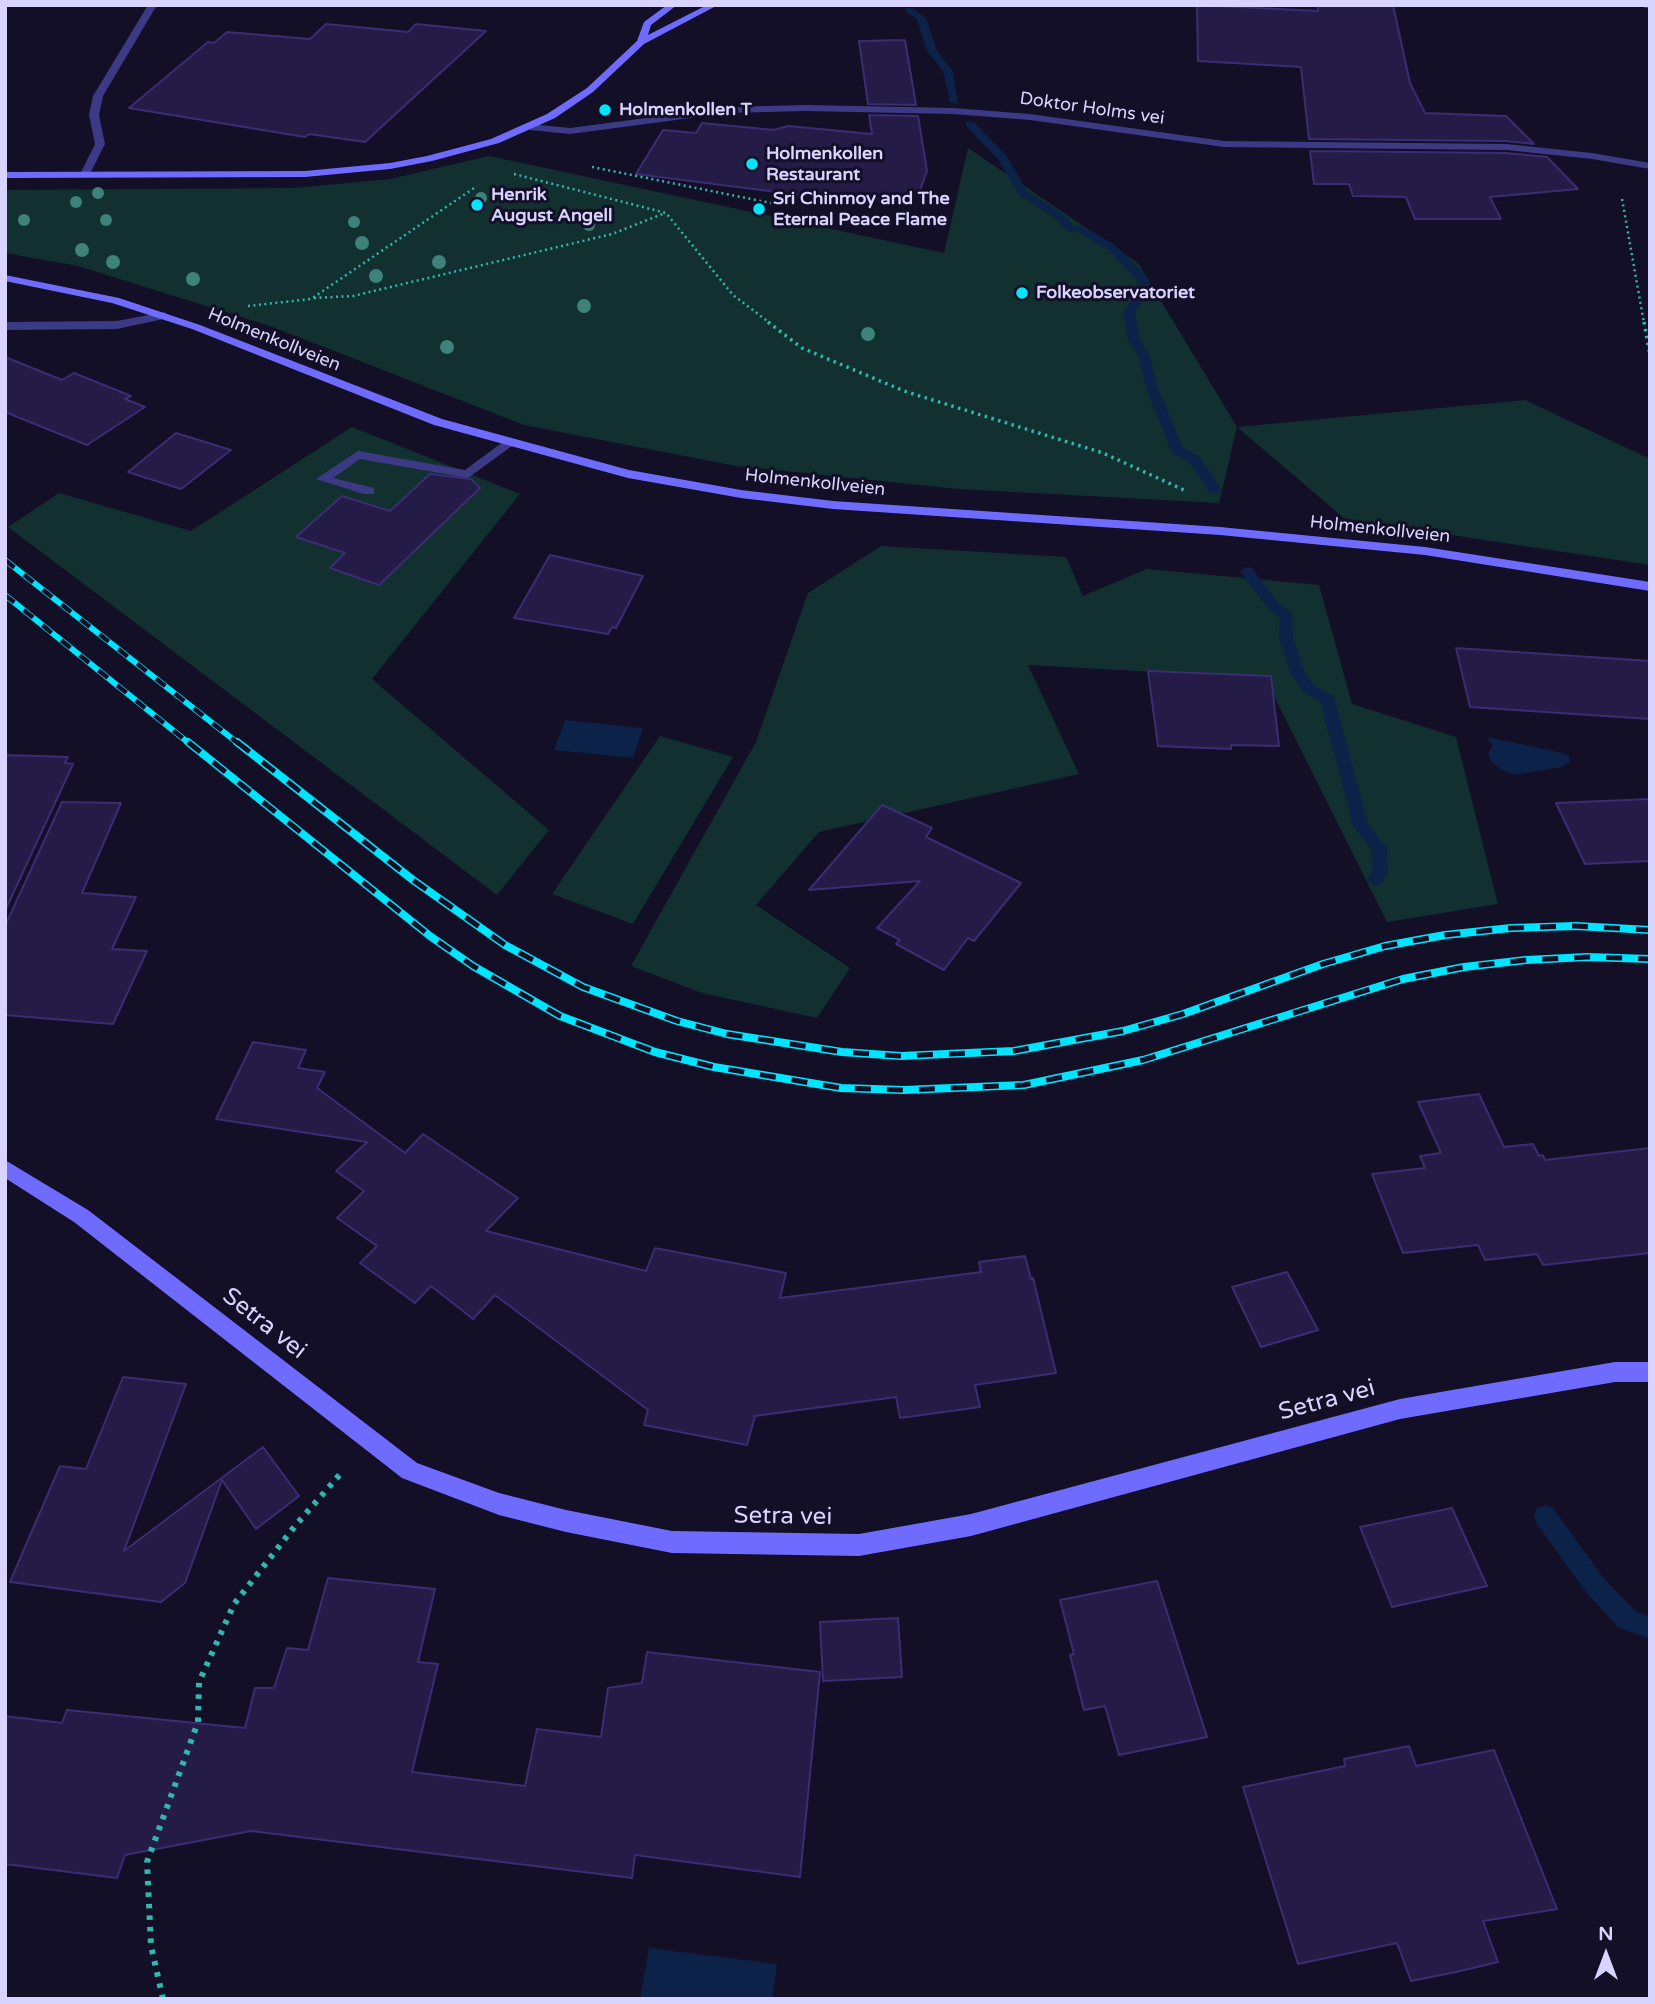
<!DOCTYPE html>
<html>
<head>
<meta charset="utf-8">
<style>
	body { margin:0 }
	#map { position:relative; width:1655px; height:2004px; overflow:hidden; background:#130f26; font-family:"Varela Round",sans-serif }
	canvas { display:block }
	.frame { position:absolute; inset:0; border:7px solid #d9d4ff; pointer-events:none }
	.north { position:absolute; left:1571px; top:1920px; width:70px; height:70px; -webkit-text-stroke:5px #130f26; paint-order:stroke; rotate:0deg; font-size:19px; font-weight:700; line-height:28px; text-align:center; color:#d9d4ff }
	.north::after { content:''; display:block; margin:auto; width:24px; height:32px; background:#d9d4ff; clip-path:polygon(50% 0,100% 100%,50% 72%,0 100%) }
</style>
</head>
<body>
<div id="map">
<canvas width="1655" height="2004"></canvas>
<div class="frame"></div>
<div class="north">N</div>
</div>
<script>
const ctx = document.querySelector('canvas').getContext('2d');
ctx.lineJoin = 'round';
function paint(path, color) { ctx.fillStyle = color; ctx.fill(path, 'evenodd'); }
const poly = rows => new Path2D(rows.map(r => 'M' + r).join(''));
function strokePath(path, color, width, dash) { ctx.strokeStyle = color; ctx.lineWidth = width; ctx.lineCap = dash ? 'butt' : 'round'; ctx.setLineDash(dash || []); ctx.stroke(path); }
function write(font, color, halo, rows, align = 'center') {
  ctx.font = font + ' "Varela Round",sans-serif'; ctx.lineWidth = 6; ctx.setLineDash([]); ctx.textBaseline = 'middle'; ctx.strokeStyle = halo; ctx.fillStyle = color; for (const [text, x, y, turn = 0] of rows) {
    ctx.save(); ctx.translate(x, y); ctx.rotate((+turn || 0) * Math.PI / 180); ctx.textAlign = isNaN(turn) ? turn : align; if (halo) ctx.strokeText(text, 0, 0); ctx.fillText(text, 0, 0); ctx.restore();
  }
}
paint(poly([
	[968,148,1138,263,1237,427,1525,400,1650,459,1650,565,1345,519,1237,427,1219,503,958,489,736,466,524,425,270,326,78,266,5,253,5,190,295,188,390,179,489,156,944,253],
	[352,427,520,494,372,679,549,830,497,895,8,527,59,493,191,531],
	[881,546,1066,557,1083,596,1147,569,1319,585,1352,704,1456,737,1498,904,1387,922,1265,678,1028,665,1079,774,819,832,756,905,850,968,817,1018,702,993,631,966,756,742,808,593],
	[660,736,733,757,633,924,552,894]
]), '#12302f');
paint(poly([
	[565,720,643,728,633,758,554,750],
	[1487,737,1559,752,1569,756,1570,762,1561,767,1514,775,1500,769,1490,760,1488,752,1493,746],
	[649,1948,777,1964,772,1999,640,1999]
]), '#0c2248');
paint(poly([
	[906,8,912,8,926,18,937,51,953,71,958,104,950,102,943,71,927,51,917,19,906,12,906,8],
	[966,122,974,122,1006,155,1027,191,1064,215,1074,226,1087,228,1116,246,1149,279,1150,288,1135,313,1140,340,1150,356,1158,388,1183,448,1200,457,1222,490,1220,493,1210,493,1190,463,1172,453,1146,388,1138,356,1128,340,1123,313,1138,288,1137,280,1108,250,1080,233,1067,231,1056,219,1019,195,998,159,966,126,966,122],
	[1247,567,1252,568,1279,604,1292,613,1293,638,1305,673,1314,685,1334,697,1368,824,1387,848,1388,872,1381,884,1375,886,1367,880,1372,871,1371,849,1353,826,1320,700,1304,693,1291,674,1279,638,1280,618,1269,610,1240,571,1247,567],
	[1545,1505,1553,1508,1602,1576,1634,1610,1650,1617,1650,1639,1618,1627,1586,1592,1537,1524,1534,1516,1537,1508,1545,1505]
]), '#0c2248');
const building = poly([
	[1197,5,1318,11,1317,5,1393,5,1410,83,1425,113,1506,116,1534,144,1506,141,1309,139,1301,67,1198,61,1197,5],
	[326,24,408,32,416,24,486,31,365,142,309,134,305,137,129,108,208,42,214,43,227,32,310,39,326,24],
	[905,40,916,105,868,104,859,41,905,40],
	[869,115,918,116,927,171,919,193,908,192,904,202,846,196,845,198,801,193,800,195,636,174,663,130,696,133,702,123,774,130,788,126,872,134,869,115],
	[1310,151,1506,153,1547,157,1578,189,1490,197,1501,219,1415,219,1406,197,1353,196,1349,184,1314,184,1310,151],
	[5,357,62,380,74,373,131,396,125,399,145,407,87,445,5,412,5,357],
	[176,433,231,450,181,489,128,472,176,433],
	[430,474,471,479,480,488,379,585,330,568,345,553,296,537,342,496,390,511,430,474],
	[550,555,643,576,616,628,612,627,608,634,514,618,550,555],
	[1456,648,1650,661,1650,719,1470,707,1456,648],
	[1148,671,1271,676,1279,746,1231,745,1231,749,1158,746,1148,671],
	[5,755,68,757,65,763,73,764,5,911,5,755],
	[1650,799,1650,861,1585,864,1556,803,1650,799],
	[62,802,121,803,82,893,136,897,112,949,147,951,113,1024,5,1015,5,926,62,802],
	[882,805,932,828,926,837,1021,883,974,941,968,938,944,970,896,944,900,940,877,928,920,881,809,890,882,805],
	[253,1042,306,1050,298,1068,325,1072,317,1088,405,1153,423,1134,518,1198,486,1231,646,1271,655,1248,786,1273,780,1298,981,1272,979,1262,1025,1256,1031,1279,1033,1278,1056,1373,975,1385,980,1407,900,1418,896,1397,755,1416,747,1445,644,1425,648,1410,495,1295,473,1319,431,1286,415,1303,360,1263,377,1246,337,1218,364,1191,336,1171,367,1142,216,1119,253,1042],
	[1479,1094,1504,1147,1533,1144,1539,1156,1543,1155,1545,1160,1650,1148,1650,1253,1543,1265,1537,1254,1485,1260,1478,1245,1403,1253,1372,1174,1425,1168,1420,1156,1441,1153,1418,1102,1479,1094],
	[1287,1272,1318,1330,1261,1347,1232,1287,1287,1272],
	[123,1377,186,1384,124,1551,263,1447,299,1496,256,1529,222,1480,185,1583,161,1602,10,1582,60,1466,86,1469,123,1377],
	[1452,1508,1487,1586,1392,1607,1360,1527,1452,1508],
	[328,1578,435,1589,418,1662,438,1664,412,1772,525,1786,537,1729,601,1737,608,1688,642,1683,647,1652,820,1672,800,1877,635,1855,632,1878,251,1831,125,1855,117,1878,5,1864,5,1716,62,1723,67,1710,245,1728,255,1688,274,1688,287,1648,308,1650,328,1578],
	[1157,1581,1207,1737,1119,1755,1105,1706,1084,1710,1070,1655,1074,1654,1060,1600,1157,1581],
	[898,1618,902,1677,823,1681,820,1622,898,1618],
	[1409,1746,1416,1766,1494,1750,1557,1909,1483,1921,1498,1962,1456,1972,1411,1981,1397,1943,1298,1964,1243,1787,1345,1766,1344,1759,1409,1746]
]);
paint(building, '#241b47');
strokePath(building, '#3b2d73', 2);
strokePath(poly([
	[592,167,776,204],
	[514,174,666,213,733,295,770,323],
	[1622,199,1644,323],
	[314,298,353,296,612,234,665,213],
	[248,306,311,299,477,186]
]), '#2fb8b0', 2.5, [2, 3.5]);
strokePath(poly([
	[768,322,802,348,904,391,1103,453,1184,490],
	[1644,322,1650,355]
]), '#2fb8b0', 3.5, [2.5, 4.5]);
strokePath(poly([
	[163,1999,151,1946,147,1862,198,1722,199,1682,234,1604,295,1526,342,1472]
]), '#2fb8b0', 6, [4.5, 7]);
paint(poly([
	[148,5,157,5,103,96,99,115,105,144,89,176,81,176,80,174,95,144,89,115,93,96,148,5],
	[1642,5,1650,5,1650,8,1645,8,1642,5],
	[507,439,512,440,512,446,468,478,360,459,333,478,374,488,374,494,364,494,316,479,358,451,465,470,507,439]
]), '#3d3a85');
paint(poly([
	[805,105,953,108,1030,114,1224,141,1506,144,1592,153,1650,163,1650,169,1592,159,1506,150,1224,147,1030,120,953,114,805,111,729,113,570,134,530,130,525,127,530,124,570,128,729,107,805,105],
	[164,312,170,316,168,318,117,329,5,330,5,322,117,321,164,312]
]), '#3d3a85');
paint(poly([
	[667,5,677,5,651,25,648,35,707,5,718,5,644,44,593,92,555,118,499,143,432,161,390,169,305,177,5,178,5,172,305,171,390,163,427,156,491,139,547,114,587,88,637,41,644,22,667,5],
	[5,275,119,298,200,325,442,419,629,470,741,490,833,501,1220,527,1425,547,1650,582,1650,591,1425,555,1220,535,833,509,741,498,628,478,434,425,192,329,112,303,5,281,5,275],
	[5,1160,88,1210,417,1463,499,1493,566,1510,672,1531,859,1534,971,1514,1400,1399,1615,1362,1650,1362,1650,1382,1615,1382,1400,1419,971,1536,859,1556,672,1553,566,1532,499,1515,402,1478,74,1222,5,1178,5,1160]
]), '#6f6bff');
const railFar1 = poly([
	[5,560,239,744],
	[5,595,190,744]
]);
const rail = poly([
	[188,742,430,936,473,966,560,1016,655,1052,714,1067,841,1088,904,1090,1024,1085,1143,1060,1403,979,1464,967,1526,960,1587,957,1650,959],
	[237,742,413,880,505,945,583,987,677,1021,727,1034,842,1052,901,1056,1014,1051,1123,1031,1183,1014,1323,964,1385,946,1445,935,1511,928,1576,926,1650,930]
]);
strokePath(railFar1, '#00e5ff', 6);
strokePath(rail, '#00e5ff', 8);
strokePath(railFar1, '#130f26', 4.5, [12]);
strokePath(rail, '#130f26', 5, [16]);
ctx.fillStyle = '#3d827b';
for (const [x, y, r] of [
	[98,193,6],
	[481,198,6],
	[76,202,6],
	[24,220,6],
	[106,220,6],
	[354,222,6],
	[589,225,6],
	[362,243,7],
	[82,250,7],
	[113,262,7],
	[439,262,7],
	[376,276,7],
	[193,279,7],
	[584,306,7],
	[868,334,7],
	[447,347,7]
]) { ctx.beginPath(); ctx.arc(x, y, r, 0, 2 * Math.PI); ctx.fill(); }
for (const [x, y, r, color] of [
	[605,110,7,"#00e5ff"],
	[752,164,7,"#00e5ff"],
	[477,205,7,"#00e5ff"],
	[759,209,7,"#00e5ff"],
	[1022,293,7,"#00e5ff"]
]) { const dot = new Path2D(); dot.arc(x, y, r, 0, 2 * Math.PI); ctx.fillStyle = color; ctx.fill(dot); strokePath(dot, '#130f26', 2.5); }
write('18px', '#d9d4ff', '#130f26', [
	["Doktor Holms vei",1092,109,8],
	["Holmenkollveien",274,340,22],
	["Holmenkollveien",815,483,6],
	["Holmenkollveien",1380,530,6]
]);
write('bold 18px', '#d9d4ff', '#130f26', [
	["Holmenkollen T",619,110],
	["Holmenkollen",766,154],
	["Restaurant",766,175],
	["Henrik",491,195],
	["August Angell",491,216],
	["Sri Chinmoy and The",773,199],
	["Eternal Peace Flame",773,220],
	["Folkeobservatoriet",1036,293]
], 'left');
write('24px', '#d9d4ff', '#130f26', [
	["Setra vei",264,1324,38],
	["Setra vei",1327,1401,-15],
	["Setra vei",783,1517,1]
]);
</script>
</body>
</html>
